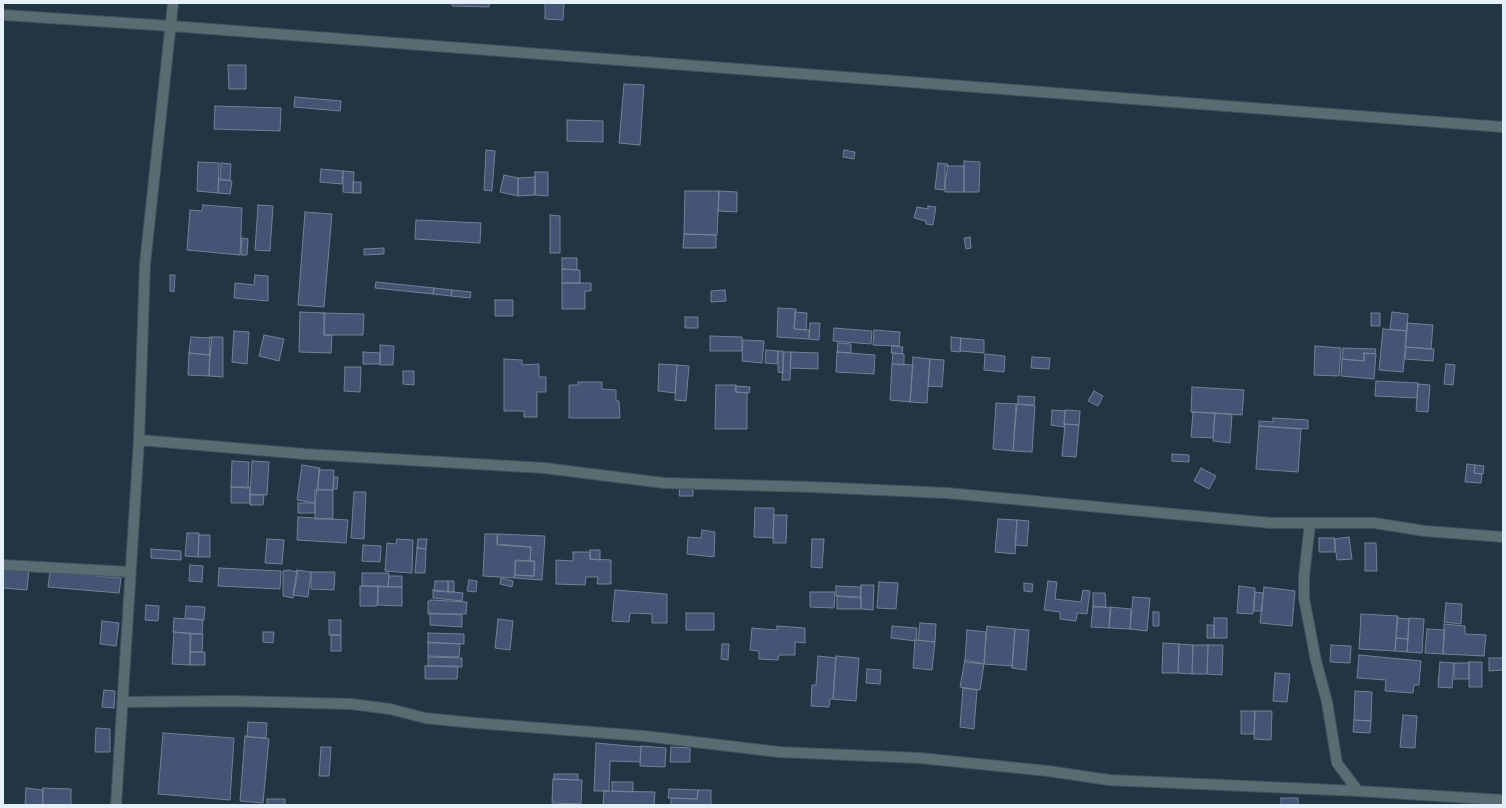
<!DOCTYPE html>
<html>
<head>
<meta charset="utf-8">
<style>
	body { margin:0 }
	#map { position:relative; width:1506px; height:808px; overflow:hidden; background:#213543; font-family:"Sofia Sans Condensed",sans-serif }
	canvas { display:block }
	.frame { position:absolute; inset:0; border:4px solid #e5f1fa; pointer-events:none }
</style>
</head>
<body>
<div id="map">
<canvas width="1506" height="808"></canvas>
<div class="frame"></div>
</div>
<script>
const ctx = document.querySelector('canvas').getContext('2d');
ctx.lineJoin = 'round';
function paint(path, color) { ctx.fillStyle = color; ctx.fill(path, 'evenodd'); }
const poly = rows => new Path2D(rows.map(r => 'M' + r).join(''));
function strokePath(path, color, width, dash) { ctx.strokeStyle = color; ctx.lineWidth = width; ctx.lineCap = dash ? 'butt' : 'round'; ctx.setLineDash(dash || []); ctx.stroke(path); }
const building = poly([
	[452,3,489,3,489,7,452,6,452,3],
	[545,3,564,3,563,20,545,19,545,3],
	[228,65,246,65,246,89,229,89,228,65],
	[624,84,644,85,640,145,619,143,624,84],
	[295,97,341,101,340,111,294,107,295,97],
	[215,106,281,108,280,131,214,129,215,106],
	[567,120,603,121,603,142,567,141,567,120],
	[486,150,495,151,492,191,484,190,486,150],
	[844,150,855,152,854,159,843,157,844,150],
	[964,161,980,162,979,192,964,192,964,161],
	[198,162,219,163,218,193,197,191,198,162],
	[221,163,231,164,230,180,220,180,221,163],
	[938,163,948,164,944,190,935,189,938,163],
	[945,166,964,166,964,192,945,192,945,166],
	[321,169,343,171,342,184,320,182,321,169],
	[343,171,354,172,353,193,343,192,343,171],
	[535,172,548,172,548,196,535,195,535,172],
	[504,175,518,178,518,196,500,192,504,175],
	[535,177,535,195,518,196,518,178,535,177],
	[219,179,232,181,230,194,218,193,219,179],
	[353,182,361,182,361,193,353,193,353,182],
	[685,191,719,191,717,235,684,234,685,191],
	[719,191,737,192,737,212,718,211,719,191],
	[203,205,242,208,240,255,187,250,190,210,202,211,203,205],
	[258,205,273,206,270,251,255,250,258,205],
	[928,206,936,207,933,225,926,224,926,221,914,218,917,207,928,209,928,206],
	[305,212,332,214,324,307,298,305,305,212],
	[550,215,560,216,560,253,550,253,550,215],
	[416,220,481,223,480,243,415,239,416,220],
	[684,234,716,235,716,248,683,248,684,234],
	[970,237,971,248,966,249,964,238,970,237],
	[242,238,248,239,247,255,241,255,242,238],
	[384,248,384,254,364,255,364,249,384,248],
	[562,258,577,258,577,270,562,269,562,258],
	[562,269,580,270,580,283,562,283,562,269],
	[170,275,175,275,174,292,170,291,170,275],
	[255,275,268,276,268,301,234,298,235,283,254,285,255,275],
	[376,282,434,288,433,294,375,288,376,282],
	[562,283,591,283,591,291,585,291,585,309,562,309,562,283],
	[434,288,452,290,451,296,433,294,434,288],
	[452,290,471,292,470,298,451,296,452,290],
	[725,290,726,301,711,302,711,291,725,290],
	[495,300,513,300,513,316,495,316,495,300],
	[778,308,796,309,794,329,809,330,809,339,777,337,778,308],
	[300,312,325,313,324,335,332,335,331,353,299,352,300,312],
	[795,312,807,313,806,330,794,329,795,312],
	[1392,312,1408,314,1407,331,1390,329,1392,312],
	[324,313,364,314,363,335,324,335,324,313],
	[1371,313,1380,313,1380,326,1371,326,1371,313],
	[685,317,698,317,698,328,685,328,685,317],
	[810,323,820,323,819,340,809,339,810,323],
	[1407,323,1433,325,1431,349,1405,347,1407,323],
	[834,328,872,331,871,344,833,341,834,328],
	[1383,329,1407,331,1403,372,1379,370,1383,329],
	[874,330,900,332,899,346,873,345,874,330],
	[234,331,249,332,247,364,232,362,234,331],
	[264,335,284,339,279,361,259,356,264,335],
	[710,336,742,337,742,351,710,351,710,336],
	[191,337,212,338,210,355,189,353,191,337],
	[210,337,223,337,223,377,209,376,210,337],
	[951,337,961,338,960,352,951,351,951,337],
	[961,338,984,340,984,353,960,351,961,338],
	[743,340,764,341,762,363,742,361,743,340],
	[838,343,851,344,851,353,837,352,838,343],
	[380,345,394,346,393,365,380,365,380,345],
	[892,346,903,347,902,354,891,353,892,346],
	[1315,346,1341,348,1339,376,1314,375,1315,346],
	[1406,347,1434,349,1433,361,1405,359,1406,347],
	[1343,348,1376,349,1375,354,1364,353,1364,361,1342,359,1343,348],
	[766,350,778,351,777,364,765,363,766,350],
	[778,351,783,351,783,373,778,372,778,351],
	[363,352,380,353,380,364,363,364,363,352],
	[784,352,791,352,790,380,782,380,784,352],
	[791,352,818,353,818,369,790,368,791,352],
	[837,352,875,355,874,374,836,372,837,352],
	[189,353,210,355,209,376,188,375,189,353],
	[893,353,904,354,904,365,892,364,893,353],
	[1364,353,1376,354,1374,379,1341,376,1342,359,1364,361,1364,353],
	[985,354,1005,356,1004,372,984,370,985,354],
	[913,357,930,359,927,403,910,402,913,357],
	[1032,357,1050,358,1049,369,1031,368,1032,357],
	[504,359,522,360,522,365,539,364,539,377,546,377,546,392,537,392,537,417,524,417,524,411,504,411,504,359],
	[930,359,944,360,942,387,928,386,930,359],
	[659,364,677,365,675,393,658,391,659,364],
	[892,364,913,365,910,402,890,400,892,364],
	[1446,364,1455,365,1453,385,1444,384,1446,364],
	[677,365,689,366,686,401,675,400,677,365],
	[345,367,361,367,360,392,344,391,345,367],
	[403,371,414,371,414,385,403,384,403,371],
	[1376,381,1418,383,1417,398,1375,396,1376,381],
	[578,382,602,382,602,389,616,390,616,401,619,401,620,418,569,418,569,385,578,385,578,382],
	[1418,384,1430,385,1428,412,1416,411,1418,384],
	[716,385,736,385,735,392,747,393,747,429,715,429,716,385],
	[736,386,750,387,749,393,736,392,736,386],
	[1192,387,1244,390,1242,415,1191,412,1192,387],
	[1094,391,1103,396,1098,406,1088,401,1094,391],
	[1018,396,1035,397,1034,405,1018,404,1018,396],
	[996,403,1017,404,1013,451,993,449,996,403],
	[1016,404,1035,406,1032,452,1013,451,1016,404],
	[1052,410,1065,411,1064,427,1051,425,1052,410],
	[1065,410,1080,411,1079,425,1064,424,1065,410],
	[1193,412,1215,413,1213,438,1191,437,1193,412],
	[1215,413,1232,414,1230,443,1213,441,1215,413],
	[1273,418,1308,420,1308,429,1259,426,1259,421,1273,422,1273,418],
	[1065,424,1079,425,1076,457,1062,456,1065,424],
	[1259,426,1301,429,1298,472,1256,469,1259,426],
	[1172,454,1189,455,1189,462,1172,461,1172,454],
	[232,461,249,462,248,488,231,487,232,461],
	[252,461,269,462,267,495,250,494,252,461],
	[1467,464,1475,465,1474,473,1482,474,1481,483,1465,482,1467,464],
	[302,465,320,468,315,503,297,500,302,465],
	[1475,465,1484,466,1483,474,1474,473,1475,465],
	[1201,468,1216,476,1209,489,1194,481,1201,468],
	[319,470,334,470,333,490,318,489,319,470],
	[334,477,338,477,337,489,333,489,334,477],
	[231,487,250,487,250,503,231,503,231,487],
	[680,487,693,488,693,496,679,496,680,487],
	[315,490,333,490,333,519,315,519,315,490],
	[354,492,366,492,364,539,351,538,354,492],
	[250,495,264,495,263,505,250,505,250,495],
	[298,503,315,503,315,513,298,513,298,503],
	[755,508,774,508,773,538,754,537,755,508],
	[774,515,787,515,786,543,773,543,774,515],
	[298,517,348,520,346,543,297,540,298,517],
	[998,519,1017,520,1015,554,995,552,998,519],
	[1017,520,1029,521,1027,546,1015,545,1017,520],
	[702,530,715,532,714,557,687,554,688,537,701,538,702,530],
	[187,533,199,533,198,557,185,556,187,533],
	[485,534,497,534,497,545,531,547,530,561,516,560,514,578,483,576,485,534],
	[498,534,545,536,542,580,514,578,514,575,534,576,535,561,530,561,531,547,497,544,498,534],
	[199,535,210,535,210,557,198,557,199,535],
	[1349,537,1352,559,1337,560,1334,539,1349,537],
	[1319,538,1335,538,1335,552,1319,552,1319,538],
	[267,539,284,540,282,564,265,563,267,539],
	[397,539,413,540,412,573,385,571,387,543,396,544,397,539],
	[418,539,427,539,426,549,417,548,418,539],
	[812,539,824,539,822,568,811,567,812,539],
	[1365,543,1376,543,1377,571,1365,571,1365,543],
	[363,545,381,546,380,562,362,561,363,545],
	[417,548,426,549,425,573,415,573,417,548],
	[151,549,181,551,181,560,151,558,151,549],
	[590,550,600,550,600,560,590,559,590,550],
	[573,552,590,552,590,559,611,560,611,584,597,584,598,577,586,577,585,585,556,584,556,560,573,561,573,552],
	[515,561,534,561,534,576,515,575,515,561],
	[190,565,203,566,202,582,189,581,190,565],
	[3,567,29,570,27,590,3,588,3,567],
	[219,568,281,571,280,589,218,586,219,568],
	[288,570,298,572,293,598,283,596,283,571,288,570],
	[297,570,311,572,308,597,293,595,297,570],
	[50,572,121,578,119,593,48,587,50,572],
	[311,572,335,572,334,590,311,589,311,572],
	[362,573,389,573,388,587,362,586,362,573],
	[389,576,402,576,402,587,388,587,389,576],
	[501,578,513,581,512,587,500,584,501,578],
	[469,580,477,581,476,592,467,591,469,580],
	[435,581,448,581,448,592,434,591,435,581],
	[448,581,454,581,454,592,448,592,448,581],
	[1048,581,1057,582,1055,599,1081,602,1083,590,1090,591,1087,614,1077,613,1076,621,1060,619,1060,612,1044,610,1048,581],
	[879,582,898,583,896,609,877,608,879,582],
	[1024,583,1033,584,1032,592,1024,591,1024,583],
	[861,585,874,585,873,610,861,609,861,585],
	[360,586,378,586,377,606,360,606,360,586],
	[378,586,402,587,402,606,378,605,378,586],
	[836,586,861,587,860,598,836,596,836,586],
	[1239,586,1255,588,1253,614,1237,613,1239,586],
	[1264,587,1295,591,1292,626,1260,623,1264,587],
	[433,590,463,593,462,601,433,598,433,590],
	[615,590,667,594,667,623,652,623,652,614,630,613,629,622,612,621,615,590],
	[810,592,835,592,834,608,810,607,810,592],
	[1255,592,1263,593,1262,611,1254,611,1255,592],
	[1093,593,1105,593,1106,607,1093,607,1093,593],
	[837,596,861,597,861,609,837,609,837,596],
	[1133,597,1150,598,1147,631,1130,629,1133,597],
	[431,600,467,602,466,614,428,614,428,601,431,601,431,600],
	[1446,603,1462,604,1461,624,1444,622,1446,603],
	[146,605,159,606,158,621,145,620,146,605],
	[186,606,205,607,204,620,185,618,186,606],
	[1093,606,1111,608,1109,628,1091,627,1093,606],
	[1110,607,1131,609,1130,629,1109,628,1110,607],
	[1153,612,1159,612,1159,626,1153,626,1153,612],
	[430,613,462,615,462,627,430,625,430,613],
	[686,613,714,613,714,630,686,630,686,613],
	[1361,614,1398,616,1395,651,1359,649,1361,614],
	[174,618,203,620,202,634,173,632,174,618],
	[1214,618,1227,618,1227,638,1214,638,1214,618],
	[1397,618,1409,619,1408,639,1396,638,1397,618],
	[1409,618,1424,619,1422,653,1407,652,1409,618],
	[498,619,513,621,510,650,495,648,498,619],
	[329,620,341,620,341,635,329,635,329,620],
	[102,621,119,623,116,646,100,644,102,621],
	[920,623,936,624,935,642,918,640,920,623],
	[1444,624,1465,626,1465,634,1486,635,1484,656,1443,654,1444,624],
	[1207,625,1214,625,1214,638,1207,638,1207,625],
	[777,626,805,628,805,643,795,642,795,655,779,655,778,660,759,659,759,651,750,650,752,628,777,630,777,626],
	[892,626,917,628,916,641,891,638,892,626],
	[987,626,1015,629,1012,666,984,664,987,626],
	[1015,629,1029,630,1026,670,1012,668,1015,629],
	[1427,629,1445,630,1443,654,1425,653,1427,629],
	[967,630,986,632,984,664,965,662,967,630],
	[174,632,191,634,190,665,172,664,174,632],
	[263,632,274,632,273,643,263,642,263,632],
	[428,633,464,634,464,644,428,643,428,633],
	[190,634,203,634,202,652,190,652,190,634],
	[331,635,341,635,341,651,331,651,331,635],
	[1396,638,1408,639,1407,652,1395,651,1396,638],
	[915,640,935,642,932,670,913,668,915,640],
	[428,642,460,644,459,657,428,656,428,642],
	[1163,643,1179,644,1178,673,1162,673,1163,643],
	[722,644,729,644,728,660,721,659,722,644],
	[1179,644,1193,645,1192,674,1178,673,1179,644],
	[1193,645,1208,645,1207,674,1192,674,1193,645],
	[1208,645,1223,645,1222,675,1207,674,1208,645],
	[1331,645,1351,646,1350,663,1330,662,1331,645],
	[190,652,205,652,205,665,190,665,190,652],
	[1359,655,1421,661,1419,685,1414,685,1413,693,1385,691,1386,680,1357,678,1359,655],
	[818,656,836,658,833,699,830,699,829,707,811,706,812,685,816,685,818,656],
	[836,656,859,658,856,701,833,699,836,656],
	[428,657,462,658,462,667,428,666,428,657],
	[1489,658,1503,658,1503,670,1489,671,1489,658],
	[965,660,984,664,980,690,960,687,965,660],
	[1440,662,1454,663,1452,688,1438,687,1440,662],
	[1469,662,1482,662,1482,687,1469,687,1469,662],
	[1454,663,1469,663,1469,679,1454,679,1454,663],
	[425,666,458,666,457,679,425,679,425,666],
	[867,669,881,670,880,684,866,683,867,669],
	[1275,673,1290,674,1287,702,1273,701,1275,673],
	[963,688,977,690,974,729,960,727,963,688],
	[104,690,115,691,114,708,102,707,104,690],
	[1355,691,1372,692,1371,721,1354,720,1355,691],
	[1241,711,1255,711,1254,734,1241,734,1241,711],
	[1255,711,1272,711,1271,740,1254,739,1255,711],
	[1403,715,1417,716,1415,748,1400,747,1403,715],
	[1354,720,1371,721,1370,733,1353,732,1354,720],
	[248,722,267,723,266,738,247,737,248,722],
	[96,728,110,729,110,752,95,752,96,728],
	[163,733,234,738,230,800,158,794,163,733],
	[245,736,269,739,263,803,240,801,245,736],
	[596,743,641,747,640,762,610,761,609,791,594,791,596,743],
	[641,746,666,748,665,767,640,766,641,746],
	[321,747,331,747,329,776,319,776,321,747],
	[671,747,690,748,690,762,670,762,671,747],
	[554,774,578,774,578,780,554,779,554,774],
	[553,779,582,780,581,804,552,803,553,779],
	[612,782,633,782,633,792,612,791,612,782],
	[26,788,43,790,42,805,25,805,26,788],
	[43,788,71,789,71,805,43,805,43,788],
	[669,789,698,790,697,799,668,798,669,789],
	[698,790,711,790,711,805,671,805,671,798,697,799,698,790],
	[604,791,655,792,654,805,603,805,604,791],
	[1281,798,1298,798,1298,805,1281,805,1281,798],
	[267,799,285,799,285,805,267,805,267,799]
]);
paint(building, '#445475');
strokePath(building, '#748095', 1);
const minor = poly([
	[3,15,171,26,1503,127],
	[139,440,305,454,544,468,664,483,812,487,947,493,1271,523,1374,523,1425,531,1503,537],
	[1310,523,1304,577,1304,598,1316,661,1327,702,1337,763,1358,791],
	[3,565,130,572],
	[122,702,232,701,351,704,390,709,425,718,475,723,644,736,779,752,919,758,1048,771,1109,780,1358,791,1503,800],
	[116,805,139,440,145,264,173,3]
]);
strokePath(minor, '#405360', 12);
strokePath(minor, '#586c72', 10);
</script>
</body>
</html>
